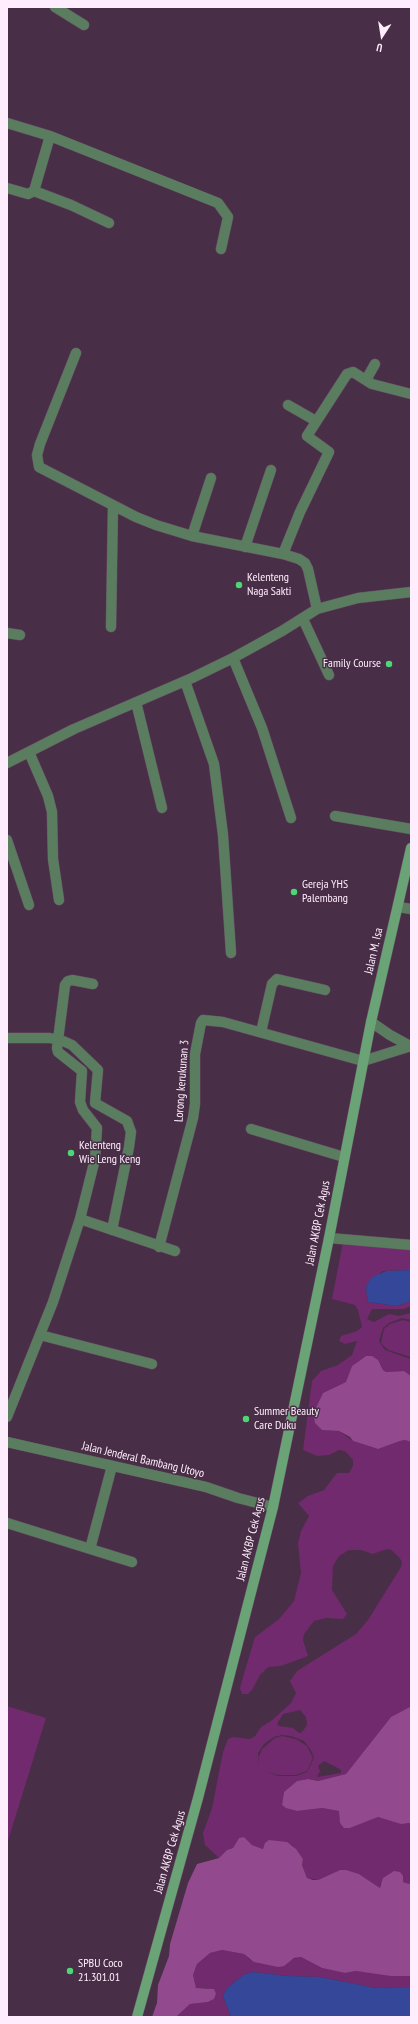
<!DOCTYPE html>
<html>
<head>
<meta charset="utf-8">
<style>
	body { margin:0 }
	#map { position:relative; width:418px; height:2024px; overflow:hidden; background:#482e46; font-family:"PT Sans Narrow",sans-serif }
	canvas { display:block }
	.frame { position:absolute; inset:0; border:8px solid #feedfc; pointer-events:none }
	.north { position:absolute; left:362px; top:16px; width:40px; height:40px; -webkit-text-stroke:3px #482e46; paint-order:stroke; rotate:192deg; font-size:11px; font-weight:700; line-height:16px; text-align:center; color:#feedfc }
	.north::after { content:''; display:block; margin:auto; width:14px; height:18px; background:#feedfc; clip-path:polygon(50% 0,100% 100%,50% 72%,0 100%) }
</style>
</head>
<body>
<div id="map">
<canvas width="418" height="2024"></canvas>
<div class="frame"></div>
<div class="north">U</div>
</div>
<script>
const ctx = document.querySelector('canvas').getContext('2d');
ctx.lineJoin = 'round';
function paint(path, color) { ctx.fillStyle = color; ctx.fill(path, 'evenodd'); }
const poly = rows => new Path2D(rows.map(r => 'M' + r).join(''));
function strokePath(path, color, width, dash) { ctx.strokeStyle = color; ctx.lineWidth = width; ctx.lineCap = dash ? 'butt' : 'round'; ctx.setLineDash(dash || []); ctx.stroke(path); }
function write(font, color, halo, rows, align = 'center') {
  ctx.font = font + ' "PT Sans Narrow",sans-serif'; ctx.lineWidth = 3; ctx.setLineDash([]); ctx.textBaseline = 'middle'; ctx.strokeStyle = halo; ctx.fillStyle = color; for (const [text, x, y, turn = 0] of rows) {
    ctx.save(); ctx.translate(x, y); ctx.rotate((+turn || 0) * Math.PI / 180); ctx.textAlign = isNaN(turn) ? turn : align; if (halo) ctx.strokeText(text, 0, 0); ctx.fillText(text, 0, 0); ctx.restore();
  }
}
paint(poly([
	[343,1242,411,1249,411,1270,383,1271,367,1284,366,1289,368,1302,397,1306,411,1301,411,1306,404,1309,372,1309,367,1319,374,1322,389,1314,399,1316,411,1313,411,1320,402,1318,389,1323,383,1328,379,1341,385,1350,411,1359,411,1376,404,1371,386,1372,383,1370,381,1365,366,1356,352,1366,347,1382,323,1393,313,1414,315,1423,322,1430,339,1431,353,1441,377,1449,400,1441,405,1440,411,1442,411,1708,391,1717,346,1774,318,1781,308,1779,297,1781,284,1792,282,1805,297,1811,322,1808,340,1811,340,1823,350,1828,378,1817,407,1824,411,1823,411,1882,409,1884,403,1882,381,1883,380,1888,359,1874,340,1870,318,1880,307,1878,302,1865,303,1859,292,1845,263,1849,252,1845,244,1837,239,1838,233,1848,227,1850,219,1858,205,1845,203,1833,212,1808,223,1752,228,1739,233,1737,250,1739,255,1736,261,1727,271,1721,291,1703,296,1693,290,1681,297,1671,356,1634,368,1620,401,1567,402,1562,399,1557,390,1549,384,1550,373,1554,361,1550,349,1550,339,1556,333,1566,332,1590,347,1614,343,1619,326,1618,314,1621,304,1634,303,1640,308,1656,281,1666,268,1667,260,1675,252,1690,248,1694,242,1694,240,1688,243,1677,255,1637,279,1619,294,1601,301,1573,298,1543,301,1531,309,1516,298,1503,308,1496,324,1490,337,1473,349,1473,353,1466,353,1460,345,1451,339,1450,329,1455,317,1456,303,1450,312,1381,321,1371,338,1365,352,1355,357,1341,345,1344,339,1341,341,1336,357,1331,362,1327,358,1310,355,1305,332,1299],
	[300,1710,306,1717,307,1725,302,1732,299,1733,293,1728,279,1726,277,1724,283,1714],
	[282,1735,291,1736,304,1741,311,1750,314,1758,307,1772,296,1776,279,1776,266,1772,259,1764,258,1753,264,1744,274,1737],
	[324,1761,334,1766,341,1770,341,1773,317,1777,320,1771,318,1766],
	[403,1320,411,1322,411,1357,388,1350,381,1343,384,1329,390,1324],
	[7,1706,46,1718,7,1844],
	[282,1736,296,1739,307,1746,313,1758,307,1771,296,1775,279,1775,266,1772,259,1764,258,1759,262,1749,275,1738],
	[222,1950,245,1954,249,1959,284,1966,289,1960,301,1957,322,1968,345,1973,356,1971,411,1976,411,1987,376,1988,320,1977,288,1976,253,1972,243,1975,227,1988,223,1996,231,2017,176,2017,190,2004,208,2002,214,1999,216,1994,208,1988,196,1988,193,1975,197,1964,210,1953]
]), '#712a6d');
paint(poly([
	[366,1356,372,1356,378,1360,383,1370,386,1372,404,1371,411,1376,411,1442,405,1440,400,1441,378,1449,353,1441,350,1437,339,1431,322,1430,315,1423,313,1414,323,1393,346,1382,352,1366],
	[410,1707,411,1708,411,1823,401,1824,378,1817,350,1828,344,1828,340,1823,339,1811,322,1808,297,1811,286,1808,282,1805,284,1792,297,1781,308,1779,318,1781,346,1774,391,1717],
	[244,1837,252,1845,263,1849,265,1843,269,1840,287,1842,296,1849,303,1859,302,1865,307,1878,313,1880,318,1880,340,1870,346,1870,359,1874,380,1888,383,1878,394,1871,400,1872,403,1876,403,1882,409,1884,411,1882,411,1976,391,1976,356,1971,345,1973,322,1968,301,1957,294,1958,284,1966,278,1967,254,1962,244,1954,222,1950,210,1953,197,1964,193,1975,196,1988,214,1989,216,1994,214,1999,208,2002,190,2004,176,2017,152,2017,157,2003,158,1985,169,1956,170,1944,188,1883,197,1864,219,1858,227,1850,233,1848,239,1838]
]), '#92498d');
paint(poly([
	[411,1270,411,1301,397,1306,368,1302,366,1289,367,1284,372,1277,386,1271],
	[253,1972,288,1976,320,1977,376,1988,411,1987,411,2017,231,2017,223,1996,227,1988,243,1975]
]), '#344798');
const minor = poly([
	[55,7,84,25],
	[7,123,50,136,218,203,228,217,221,249],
	[50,136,34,191,71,205,109,223],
	[7,188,28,194,34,191],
	[76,353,40,444,37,455,39,467,136,517,156,525,192,536,283,554,299,559,305,563,308,569,317,609],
	[366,380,375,364],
	[288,405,316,421],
	[192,536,211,478],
	[245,547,271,470],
	[283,554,300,512,329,452,307,436,347,374,353,372,372,384,411,394],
	[303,619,329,675],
	[111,627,113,505],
	[7,633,20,635],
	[233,658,262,728,291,818],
	[185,681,214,764,223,835,231,953],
	[136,702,162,808],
	[29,752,48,796,52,812,53,859,59,900],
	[7,763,74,729,192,678,233,658,282,631,317,609,358,598,411,592],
	[335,816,411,829],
	[7,840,29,905],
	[398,907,411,909],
	[261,1032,272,984,277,979,325,990],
	[7,1038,50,1038,63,1041,72,1045,98,1070,95,1103,127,1121,131,1132,129,1147,112,1230],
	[251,1129,344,1157],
	[80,1219,175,1251],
	[329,1238,411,1245],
	[159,1247,193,1118,195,1104,195,1054,201,1023,203,1020,223,1022,363,1061],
	[40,1335,152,1364],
	[7,1417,53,1302,80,1219,95,1159,97,1128,83,1110,80,1102,82,1071,58,1052,57,1048,65,985,68,981,72,980,93,984],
	[7,1523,132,1562],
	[90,1549,112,1466]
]);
const tertiary = poly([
	[371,1022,390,1035,410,1046],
	[363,1061,411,1046],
	[7,1442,206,1487,238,1498,273,1507]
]);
const secondary = poly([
	[137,2017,198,1798,273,1507,329,1238,371,1022,411,848]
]);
strokePath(minor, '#654d63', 11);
strokePath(tertiary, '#654d63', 11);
strokePath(secondary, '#654d63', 11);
strokePath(minor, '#5a7d60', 10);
strokePath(tertiary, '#5a7d60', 10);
strokePath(secondary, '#6aa376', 10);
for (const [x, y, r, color] of [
	[239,585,4,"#4dd676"],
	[389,664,4,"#4dd676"],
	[294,892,4,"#4dd676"],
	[71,1153,4,"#4dd676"],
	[246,1419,4,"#4dd676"],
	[70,1971,4,"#4dd676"]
]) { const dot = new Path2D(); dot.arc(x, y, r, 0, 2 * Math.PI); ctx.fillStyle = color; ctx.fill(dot); strokePath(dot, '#482e46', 1.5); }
write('12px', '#feedfc', '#482e46', [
	["Kelenteng",247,578],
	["Naga Sakti",247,592],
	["Family Course",381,664,"right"],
	["Gereja YHS",302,885],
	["Palembang",302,899],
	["Kelenteng",79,1146],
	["Wie Leng Keng",79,1160],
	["Summer Beauty",254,1412],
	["Care Duku",254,1426],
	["SPBU Coco",78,1964],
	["21.301.01",78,1978]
], 'left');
write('12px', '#feedfc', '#482e46', [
	["Jalan M. Isa",374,951,-77],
	["Lorong kerukunan 3",182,1081,-86],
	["Jalan AKBP Cek Agus",318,1223,-79],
	["Jalan Jenderal Bambang Utoyo",143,1460,13],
	["Jalan AKBP Cek Agus",251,1539,-76],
	["Jalan AKBP Cek Agus",170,1852,-74]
]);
</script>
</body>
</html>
